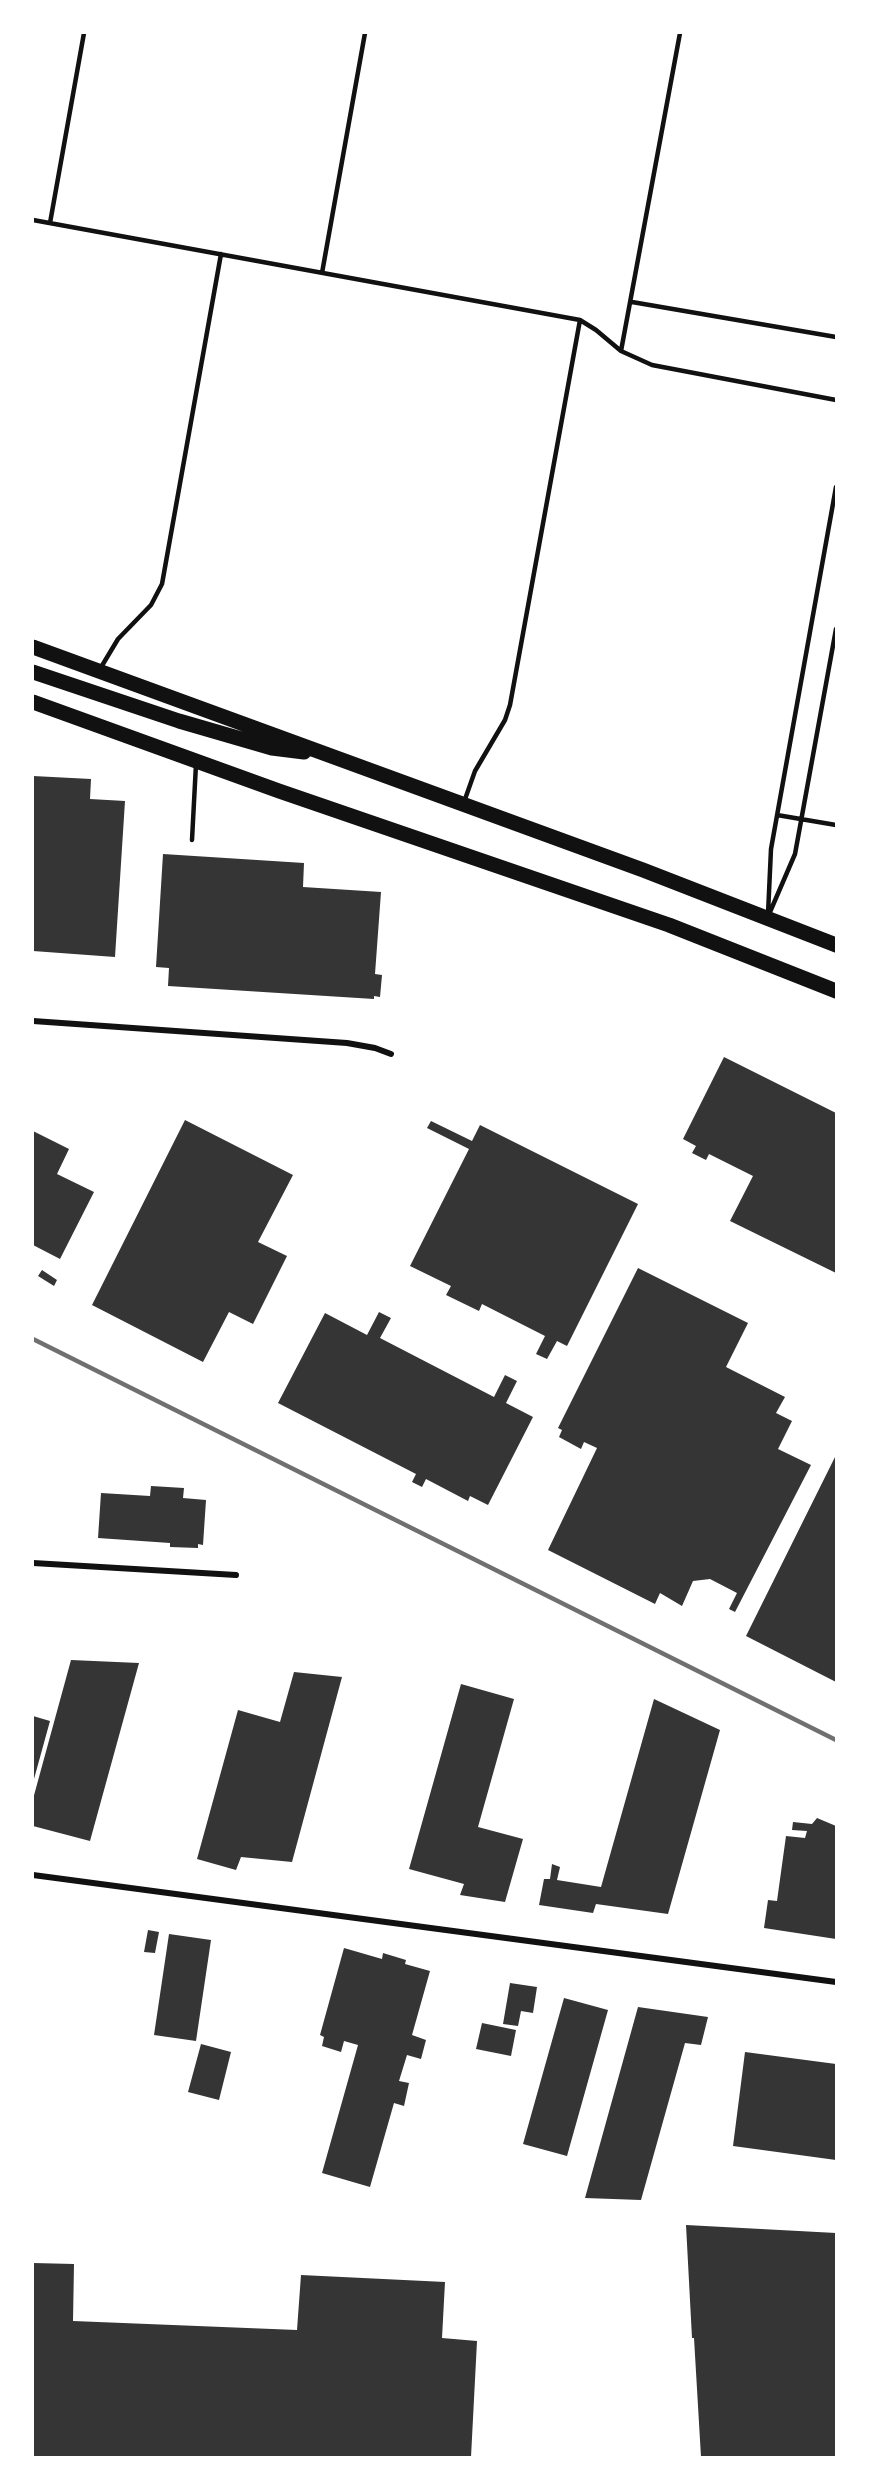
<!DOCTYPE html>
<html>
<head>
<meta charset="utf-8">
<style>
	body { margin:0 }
	#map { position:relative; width:869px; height:2490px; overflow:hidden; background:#fff; font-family:"Alegreya Sans",sans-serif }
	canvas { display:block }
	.frame { position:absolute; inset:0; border:34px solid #fff; pointer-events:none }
</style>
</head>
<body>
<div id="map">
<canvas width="869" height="2490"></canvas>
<div class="frame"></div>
</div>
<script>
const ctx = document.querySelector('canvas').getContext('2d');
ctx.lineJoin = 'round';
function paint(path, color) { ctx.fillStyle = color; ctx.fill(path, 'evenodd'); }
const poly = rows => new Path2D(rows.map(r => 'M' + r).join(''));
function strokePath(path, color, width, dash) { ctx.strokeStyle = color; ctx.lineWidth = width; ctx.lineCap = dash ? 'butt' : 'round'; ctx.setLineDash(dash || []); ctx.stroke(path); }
paint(poly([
	[33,776,91,779,90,799,125,801,115,957,33,951],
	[163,854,304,863,303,887,381,892,375,974,382,975,380,997,374,996,374,999,168,986,169,968,156,967],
	[724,1057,836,1113,836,1273,730,1221,753,1176,709,1154,706,1160,692,1153,696,1146,683,1139],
	[185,1120,293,1175,258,1242,287,1256,253,1324,229,1312,203,1362,92,1305],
	[431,1121,472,1141,480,1125,638,1204,567,1346,557,1341,547,1359,536,1354,545,1336,482,1304,479,1311,446,1295,451,1286,410,1266,469,1149,427,1128],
	[33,1131,69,1149,57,1174,94,1192,60,1259,33,1245],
	[638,1268,748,1323,726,1367,785,1397,776,1413,792,1421,778,1449,811,1465,735,1612,729,1609,737,1593,710,1579,693,1581,682,1606,660,1593,655,1604,548,1550,597,1448,584,1442,581,1449,559,1437,562,1430,558,1428],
	[42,1270,57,1280,54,1286,38,1276],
	[379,1312,391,1318,380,1338,494,1397,505,1375,517,1381,506,1403,533,1417,488,1505,470,1496,468,1501,426,1479,422,1487,412,1482,416,1474,278,1403,325,1313,367,1335],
	[836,1455,836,1682,746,1636],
	[151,1486,184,1488,183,1498,206,1500,203,1545,198,1544,198,1548,170,1547,170,1543,98,1538,101,1493,150,1496],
	[71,1660,139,1663,90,1841,33,1826,33,1799],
	[294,1672,342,1677,292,1862,241,1857,236,1870,197,1859,238,1710,280,1722],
	[461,1684,514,1699,478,1827,523,1839,505,1902,460,1895,464,1884,409,1869],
	[654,1699,720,1730,668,1914,596,1904,593,1913,539,1905,544,1879,550,1879,552,1864,560,1867,557,1880,601,1887],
	[33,1716,50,1721,34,1779,33,1779],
	[817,1818,836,1826,836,1939,764,1928,768,1900,777,1901,786,1836,805,1838,807,1831,792,1830,793,1822,812,1824],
	[148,1930,159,1932,155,1953,144,1952],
	[169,1934,211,1940,196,2041,154,2035],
	[344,1948,382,1959,383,1953,406,1960,405,1964,430,1971,412,2035,426,2040,421,2059,407,2055,399,2081,409,2083,404,2106,394,2103,370,2187,322,2173,358,2045,344,2041,341,2052,322,2046,324,2037,320,2035],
	[510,1983,537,1987,533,2013,521,2011,518,2026,503,2024],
	[564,1998,608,2010,567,2156,523,2144],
	[638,2007,708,2017,701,2045,685,2043,641,2200,585,2198],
	[482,2023,516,2030,511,2056,476,2049],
	[201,2044,231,2052,219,2100,188,2092],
	[745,2052,836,2064,836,2160,733,2146],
	[686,2225,836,2233,836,2457,701,2457,694,2338,692,2338],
	[33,2263,74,2264,73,2321,297,2330,301,2275,445,2282,442,2338,477,2341,471,2457,33,2457]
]), '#353535');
strokePath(poly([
	[33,220,580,320,596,330,621,351,652,365,836,400],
	[50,223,84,33],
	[322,273,365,33],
	[632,302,836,337],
	[621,351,680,33],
	[100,669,118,639,151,605,162,584,221,254],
	[464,802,475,771,505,720,510,705,580,320],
	[777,815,836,825],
	[192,840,196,764],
	[770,912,795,854,836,629],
	[768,914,771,849,836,487]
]), '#111', 4.5);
strokePath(poly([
	[33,1021,347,1043,375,1048,391,1054],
	[33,1563,236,1575],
	[33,1875,836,1982]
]), '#111', 6);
strokePath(poly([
	[33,647,643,870,836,945],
	[33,672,179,721,272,748,304,752],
	[33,702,279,791,669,925,836,991]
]), '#111', 15);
strokePath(poly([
	[33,1339,836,1740]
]), '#707070', 4.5);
</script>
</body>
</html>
